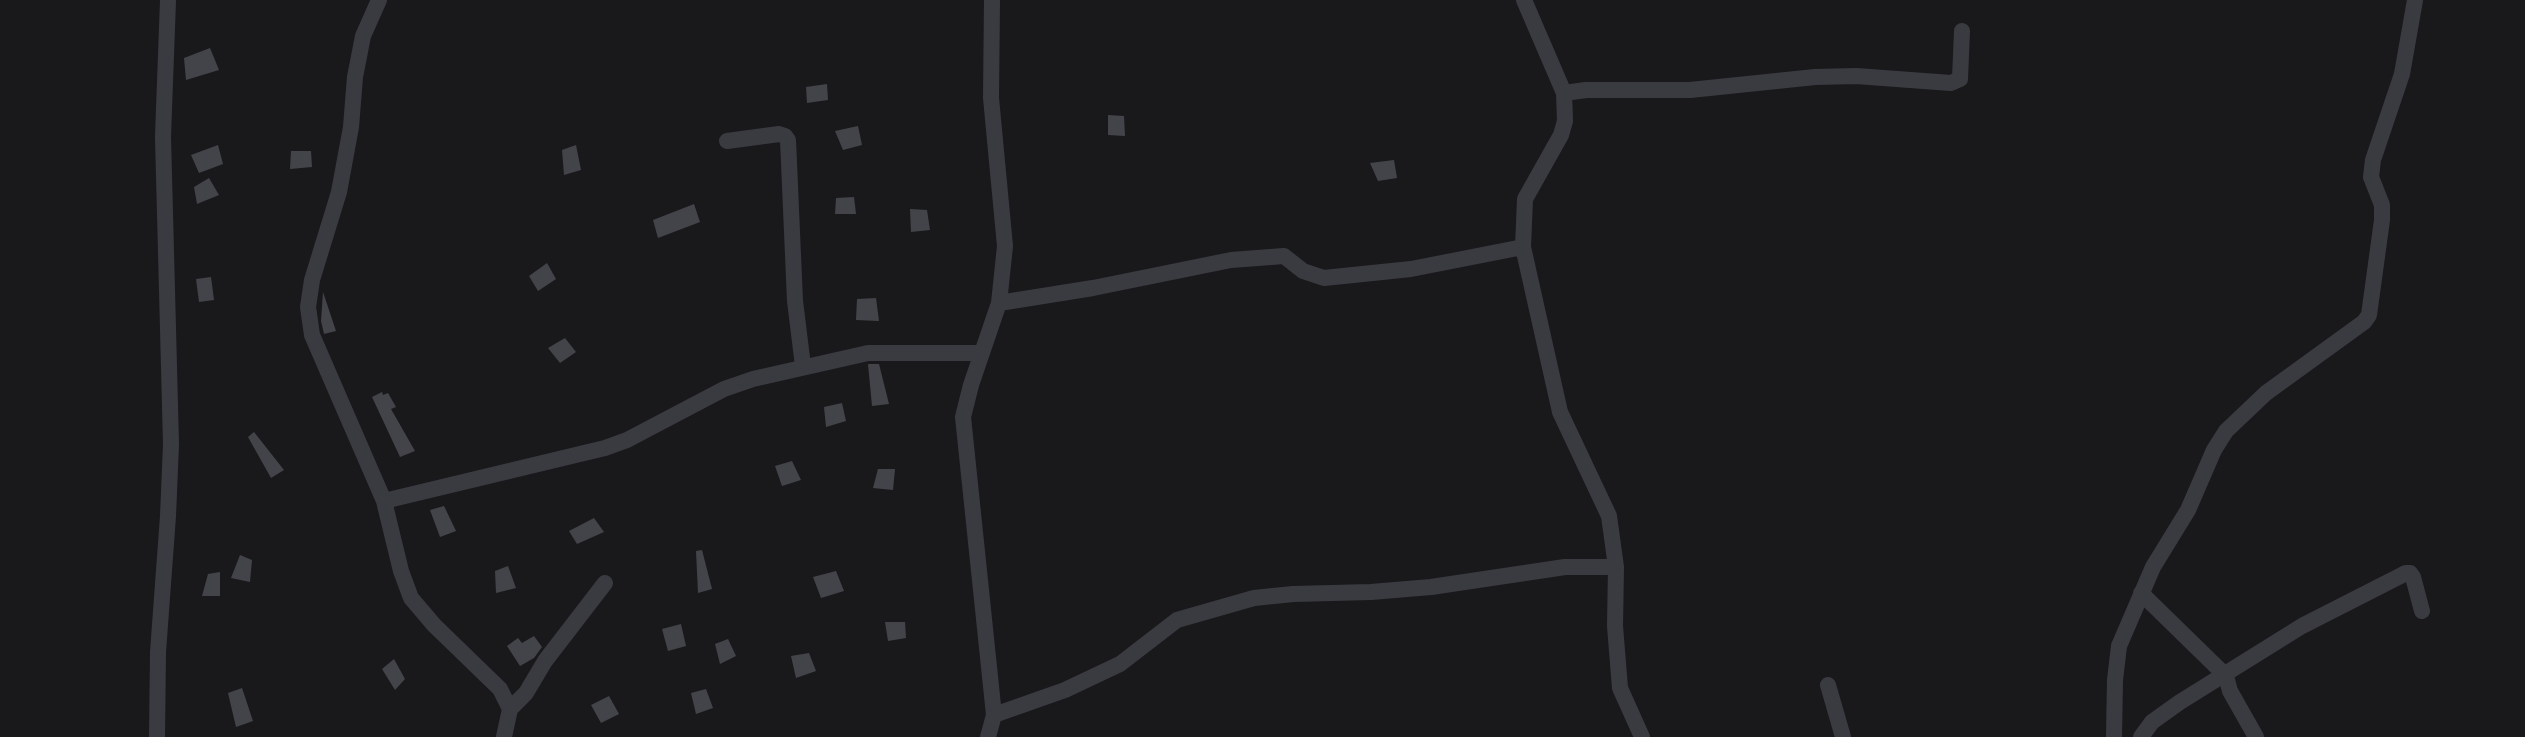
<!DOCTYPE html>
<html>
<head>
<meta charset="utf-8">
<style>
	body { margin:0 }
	canvas { display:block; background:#19191c }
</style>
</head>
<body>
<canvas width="2525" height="737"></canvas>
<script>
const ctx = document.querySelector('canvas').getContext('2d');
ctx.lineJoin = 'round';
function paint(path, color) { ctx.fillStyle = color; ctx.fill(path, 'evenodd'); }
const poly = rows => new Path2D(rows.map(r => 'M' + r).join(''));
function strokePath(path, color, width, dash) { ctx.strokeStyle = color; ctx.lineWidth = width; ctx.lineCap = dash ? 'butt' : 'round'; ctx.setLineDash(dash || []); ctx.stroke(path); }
paint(poly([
	[210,48,219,70,186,80,184,58],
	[827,84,828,100,807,103,806,87],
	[1108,115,1124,116,1125,136,1108,135],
	[858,126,862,145,843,150,835,131],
	[218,145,223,164,199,173,191,155],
	[576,145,581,170,564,175,562,150],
	[291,151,311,151,312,167,290,169],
	[1394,160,1397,178,1378,181,1370,163],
	[209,178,219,195,197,204,194,187],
	[854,197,856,214,835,214,836,198],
	[694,204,700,222,658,238,653,220],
	[910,209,927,210,930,230,911,232],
	[547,263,556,279,538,291,529,276],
	[211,277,214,300,199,302,196,279],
	[323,292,336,331,324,334,321,321],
	[876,298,879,321,856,320,857,299],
	[565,338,576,352,560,363,548,348],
	[868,364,879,364,889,404,872,406],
	[382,392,383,395,388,393,396,407,391,409,415,451,400,457,372,397],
	[842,403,846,421,826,427,824,407],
	[254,432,284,470,271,478,248,437],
	[792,461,801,480,782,486,775,466],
	[878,469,895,469,893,490,873,488],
	[444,506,456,531,440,537,430,510],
	[594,518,604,532,577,544,569,531],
	[702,550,712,589,698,593,696,551],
	[240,555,252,560,250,582,231,578],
	[508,566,516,588,496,593,495,571],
	[836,571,844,591,821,598,813,577],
	[220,572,220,596,202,596,208,574],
	[885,622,905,622,906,638,888,641],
	[681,624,686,646,668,651,662,629],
	[534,636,542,647,534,658,520,666,507,646,518,638,522,643],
	[728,639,736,656,720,664,715,644],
	[809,653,816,671,796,678,791,656],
	[394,659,405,679,395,690,382,669],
	[242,688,253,721,236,727,228,693],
	[706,689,713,708,696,714,691,693],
	[609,696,619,714,601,723,591,705]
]), '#434449');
strokePath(poly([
	[379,0,363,36,355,77,351,127,339,192,312,280,308,307,312,335,384,501,401,571,411,598,434,625,500,689,510,709,504,737],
	[1524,0,1564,93,1565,121,1561,135,1525,199,1523,247,1560,412,1609,516,1616,567,1615,626,1620,688,1642,737],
	[1564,93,1586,90,1690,90,1815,77,1856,76,1951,83,1960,79,1962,31],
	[727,141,779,134,785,136,788,140,795,301,803,366],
	[999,303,1093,288,1231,260,1284,256,1303,271,1324,278,1411,269,1523,247],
	[384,501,605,448,627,440,724,389,753,379,868,353,981,353],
	[2141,593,2226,676,2230,691,2256,737],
	[1828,685,1843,737],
	[510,709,526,693,545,661,605,583],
	[994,715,1065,690,1120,664,1177,620,1254,598,1293,594,1371,592,1431,587,1565,567,1616,567],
	[157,737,158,652,168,516,171,444,163,137,168,0],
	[988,737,994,715,963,417,971,385,999,303,1005,246,991,98,992,0],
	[2114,737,2115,680,2119,646,2153,567,2188,510,2214,450,2226,431,2266,393,2364,322,2369,315,2382,220,2382,205,2371,177,2373,160,2402,74,2415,0],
	[2141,737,2152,722,2180,702,2302,626,2406,573,2410,573,2413,577,2422,611]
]), '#3a3b41', 16);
</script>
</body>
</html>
